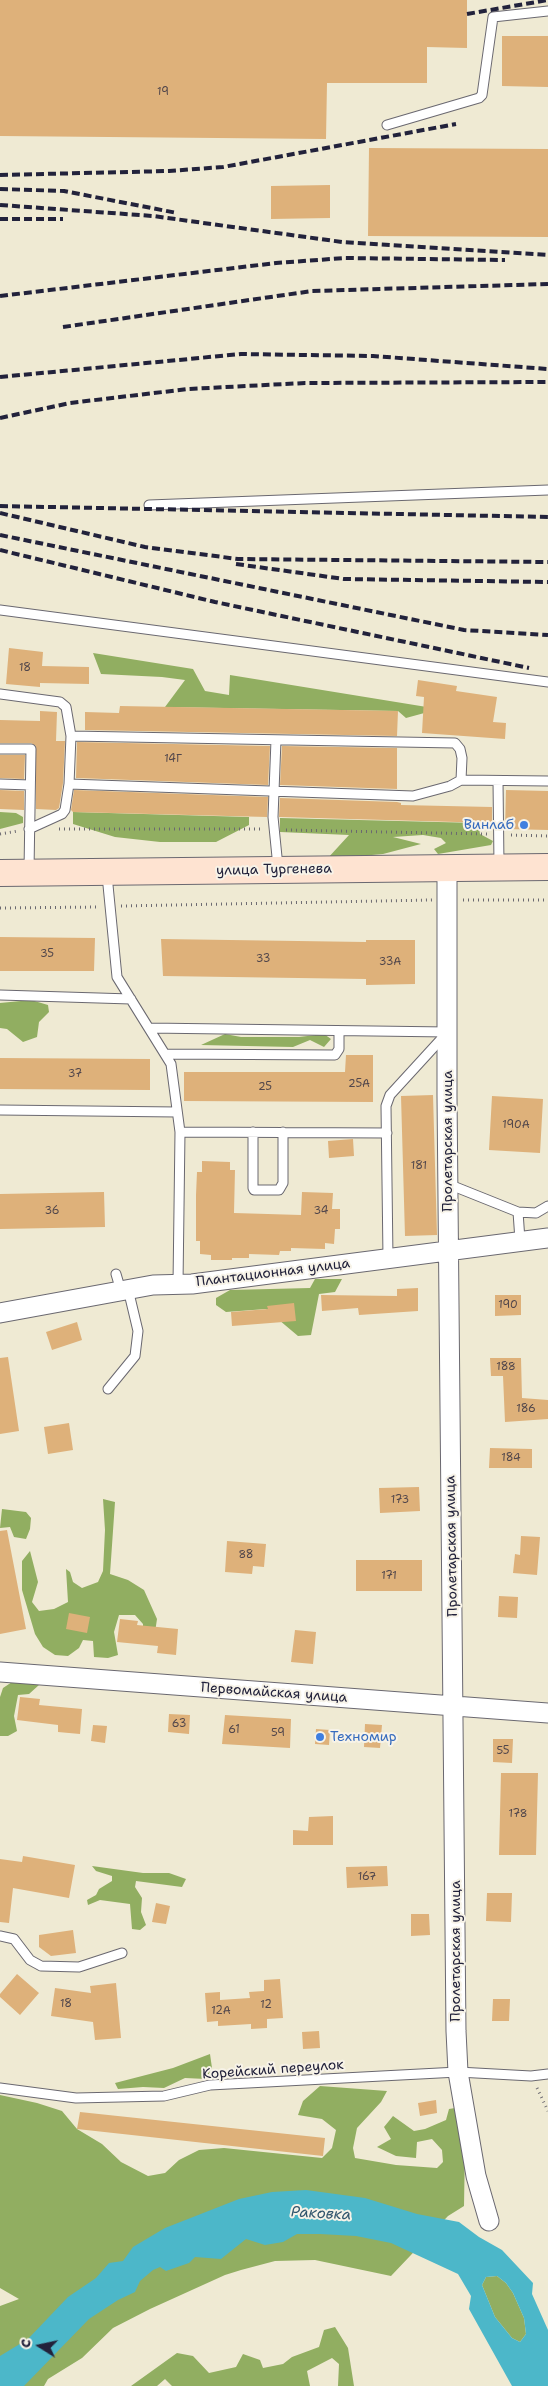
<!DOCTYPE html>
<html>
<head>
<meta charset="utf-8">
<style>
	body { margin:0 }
	#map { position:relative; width:548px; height:2386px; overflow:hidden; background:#efead3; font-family:"Shantell Sans",sans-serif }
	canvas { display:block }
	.north { position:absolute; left:15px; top:2321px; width:50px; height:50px; -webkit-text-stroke:4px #f7f3e8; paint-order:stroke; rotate:280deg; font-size:14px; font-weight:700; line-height:20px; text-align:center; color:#22223b }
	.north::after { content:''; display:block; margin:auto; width:18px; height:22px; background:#22223b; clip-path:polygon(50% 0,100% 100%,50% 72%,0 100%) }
</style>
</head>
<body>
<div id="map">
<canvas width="548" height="2386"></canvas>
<div class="north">С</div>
</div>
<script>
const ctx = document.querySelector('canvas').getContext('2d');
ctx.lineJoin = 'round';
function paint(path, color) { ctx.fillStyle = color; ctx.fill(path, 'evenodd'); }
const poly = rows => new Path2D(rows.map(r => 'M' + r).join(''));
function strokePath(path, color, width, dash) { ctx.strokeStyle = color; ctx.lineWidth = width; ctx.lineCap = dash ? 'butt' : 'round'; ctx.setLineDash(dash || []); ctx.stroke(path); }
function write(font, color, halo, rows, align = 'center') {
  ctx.font = font + ' "Shantell Sans",sans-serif'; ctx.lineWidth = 4; ctx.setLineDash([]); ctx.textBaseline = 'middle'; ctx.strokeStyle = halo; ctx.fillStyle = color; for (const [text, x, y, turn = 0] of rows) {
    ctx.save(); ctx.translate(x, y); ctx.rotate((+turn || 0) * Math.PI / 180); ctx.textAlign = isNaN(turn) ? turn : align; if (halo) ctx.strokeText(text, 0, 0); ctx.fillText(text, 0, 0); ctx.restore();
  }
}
paint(poly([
	[93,653,193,669,205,691,229,695,230,675,439,709,406,718,398,711,165,707,185,680,162,677,101,674],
	[0,812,16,813,23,817,23,823,0,829],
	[73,812,249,817,249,825,216,842,160,842,115,837,73,824],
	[280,818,478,823,480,834,493,841,491,845,438,854,434,849,446,843,441,838,423,835,393,837,421,844,383,854,327,859,349,835,280,832],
	[31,1000,48,1005,49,1012,39,1022,37,1037,23,1042,7,1029,0,1028,0,1003],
	[225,1034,241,1037,299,1037,324,1034,331,1039,324,1047,310,1040,293,1047,201,1045],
	[315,1279,342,1279,335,1292,319,1294,311,1335,298,1336,266,1309,226,1312,216,1305,216,1298,230,1290,310,1288],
	[103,1499,115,1502,110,1574,128,1580,144,1590,157,1619,154,1639,143,1641,143,1624,135,1615,119,1615,114,1632,118,1655,108,1658,94,1657,93,1641,83,1640,79,1648,68,1656,55,1655,43,1647,35,1634,22,1590,22,1561,30,1551,38,1582,32,1602,39,1611,54,1609,68,1602,66,1569,70,1572,73,1582,82,1588,98,1582,103,1571,105,1530],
	[2,1509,26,1512,31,1518,30,1529,26,1539,14,1537,10,1527,0,1528],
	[32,1679,39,1685,29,1694,18,1695,14,1716,17,1731,8,1736,0,1736,0,1697,3,1688,12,1682],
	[92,1866,143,1873,169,1873,186,1879,182,1887,136,1881,135,1887,142,1898,141,1912,146,1925,140,1930,132,1929,130,1904,100,1900,88,1905,87,1900,96,1895,99,1889,112,1881,112,1876,96,1871],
	[210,2054,212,2068,206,2079,185,2078,164,2088,143,2087,118,2089,115,2083,173,2068],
	[320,2086,387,2091,381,2102,357,2128,353,2148,355,2158,396,2165,437,2168,443,2162,442,2150,432,2139,417,2142,416,2158,396,2156,377,2147,391,2139,384,2127,393,2116,414,2131,425,2129,446,2120,449,2109,455,2108,465,2147,464,2206,448,2216,391,2276,315,2260,275,2261,241,2270,225,2275,150,2309,113,2328,82,2358,48,2379,44,2386,0,2386,0,2306,19,2299,0,2288,0,2095,37,2103,62,2111,77,2129,102,2144,121,2162,148,2176,165,2173,179,2160,199,2150,224,2148,322,2158,332,2148,336,2130,322,2119,298,2115,303,2101],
	[497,2276,506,2283,513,2293,524,2318,526,2334,520,2342,512,2338,495,2317,482,2285,486,2277],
	[335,2327,348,2348,354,2386,338,2386,339,2364,332,2358,307,2371,310,2386,172,2386,165,2379,157,2386,131,2386,177,2353,193,2356,209,2373,236,2367,243,2354,260,2360,263,2368,283,2364,292,2357,319,2347,324,2330]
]), '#91ae61');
paint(poly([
	[306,2190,365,2198,417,2214,459,2222,479,2237,502,2250,533,2283,532,2294,548,2330,548,2386,512,2386,469,2309,471,2296,458,2274,391,2243,356,2236,320,2234,297,2234,283,2242,265,2245,246,2239,221,2259,195,2257,189,2263,166,2271,160,2267,153,2270,140,2281,135,2292,118,2300,89,2319,24,2386,0,2386,0,2356,28,2339,68,2297,96,2278,109,2263,123,2261,133,2247,165,2228,239,2199,272,2192],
	[497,2276,506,2283,513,2293,524,2318,526,2334,520,2342,512,2338,495,2317,482,2285,486,2277]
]), '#4cb7c9');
paint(poly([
	[0,0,467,0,467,48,427,47,427,83,327,83,326,139,0,136],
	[502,36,548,36,548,87,502,86],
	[369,148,548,149,548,237,368,236],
	[330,185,330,218,271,219,271,186],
	[9,648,43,652,42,666,89,667,89,684,40,683,40,687,6,684],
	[418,680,457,686,456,691,497,697,493,722,506,723,505,739,422,733,424,697,416,696],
	[120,706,398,711,397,736,85,730,85,712,119,713],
	[40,711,57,712,56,741,65,741,63,783,59,808,56,810,36,809,36,746,31,743,0,743,0,720,40,721],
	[77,742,270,746,268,785,76,778],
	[282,746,397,748,397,789,280,785],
	[0,755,25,755,24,779,0,778],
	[0,790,24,791,24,810,0,809],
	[74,790,268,797,267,817,73,812,71,810],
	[506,790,548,791,548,830,505,829],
	[280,798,397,802,401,803,401,805,492,807,492,823,279,817],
	[0,937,95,938,94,971,0,971],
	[161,939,366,942,366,940,415,940,415,984,366,985,366,979,163,976],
	[346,1055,373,1055,373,1102,184,1101,184,1072,345,1072],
	[0,1058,150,1059,150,1090,0,1089],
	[433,1095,437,1235,405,1236,401,1096],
	[492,1096,543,1099,540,1153,489,1150],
	[353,1139,354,1156,329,1158,328,1141],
	[202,1161,230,1162,230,1170,235,1170,234,1213,301,1215,302,1192,333,1193,332,1209,340,1209,340,1229,335,1229,334,1244,325,1243,325,1249,291,1248,291,1251,280,1251,279,1255,249,1254,249,1258,232,1258,232,1260,211,1260,211,1255,200,1254,200,1241,196,1241,196,1195,197,1172,202,1172],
	[104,1192,105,1227,0,1229,0,1194],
	[418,1288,418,1311,359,1315,358,1308,322,1311,321,1295,397,1296,397,1289],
	[495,1295,521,1295,521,1315,495,1316],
	[294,1303,296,1321,232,1326,231,1312,268,1309,267,1306],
	[77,1322,82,1340,52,1350,46,1332],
	[8,1357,19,1431,0,1434,0,1358],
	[490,1358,521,1358,522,1398,548,1400,548,1419,505,1422,503,1376,491,1376],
	[69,1423,73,1450,48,1454,44,1427],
	[490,1448,532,1449,532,1468,489,1468],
	[419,1487,420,1511,380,1513,379,1488],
	[7,1530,26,1629,0,1634,0,1531],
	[521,1536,540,1537,537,1575,513,1573,515,1554,520,1555],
	[227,1541,266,1544,264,1567,253,1566,252,1574,225,1572],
	[356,1560,422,1560,422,1591,356,1591],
	[499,1596,518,1597,517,1618,498,1617],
	[69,1613,90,1617,87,1633,66,1629],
	[120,1619,138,1621,137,1625,178,1629,176,1655,157,1653,158,1646,117,1642],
	[295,1630,316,1632,313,1664,291,1662],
	[20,1697,40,1699,39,1705,82,1709,80,1734,58,1732,58,1725,17,1720],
	[169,1714,190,1715,189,1734,168,1732],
	[225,1715,291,1719,290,1748,222,1744],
	[365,1724,382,1725,380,1748,364,1747],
	[93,1725,107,1726,105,1743,91,1741],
	[316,1729,330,1730,329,1745,315,1744],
	[493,1739,513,1739,512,1763,493,1762],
	[501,1773,538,1773,536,1855,499,1855],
	[333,1816,333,1845,293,1845,293,1830,308,1831,309,1817],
	[23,1856,75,1865,69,1898,13,1888,9,1923,0,1922,0,1859,22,1862],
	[387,1866,388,1886,347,1888,346,1867],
	[487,1893,512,1893,511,1922,486,1921],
	[156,1903,170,1906,166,1924,152,1922],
	[411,1914,429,1914,430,1935,411,1936],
	[73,1930,76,1953,51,1956,39,1947,39,1935],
	[17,1974,39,1993,20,2015,0,1997,0,1994],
	[280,1979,283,2018,267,2019,267,2028,251,2029,251,2024,218,2026,218,2021,207,2022,205,1993,220,1992,220,2000,250,1998,249,1992,264,1991,264,1980],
	[116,1983,121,2038,95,2040,93,2022,51,2016,55,1988,91,1993,90,1986],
	[493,1999,510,1999,509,2021,492,2021],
	[319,2031,320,2048,303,2049,302,2032],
	[436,2100,437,2113,420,2116,418,2103],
	[80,2112,325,2138,323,2156,77,2129]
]), '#deb17a');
const lane = poly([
	[387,125,479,98,482,95,493,17,548,11],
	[149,505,548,490],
	[0,610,548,682],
	[0,694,60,702,66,707,71,736,69,784,413,796,450,786,461,780,548,781],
	[71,736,455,743,460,749,462,758,461,780],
	[276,740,273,817,278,867],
	[0,749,31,749,29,870],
	[498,781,499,865],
	[0,784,30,785],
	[29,829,62,814,65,810,69,784],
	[107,875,117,977,171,1064,180,1132,178,1284],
	[0,995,131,999],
	[149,1028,448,1032],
	[165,1054,335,1055,339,1049,339,1031],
	[0,1110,177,1112],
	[180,1132,387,1133],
	[253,1132,253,1188,254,1190,279,1190,283,1183,283,1132],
	[448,1184,518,1212,536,1213,548,1206],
	[518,1212,520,1240],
	[388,1258,386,1106,390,1095,444,1036],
	[116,1274,121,1291],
	[108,1389,135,1356,138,1331,128,1289],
	[0,1936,14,1939,30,1960,41,1966,79,1967,122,1953],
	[0,2088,76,2098,164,2096,210,2085,458,2072,531,2076,548,2074]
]);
const street = poly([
	[447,868,447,1096,456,2031,458,2072,476,2176,489,2221],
	[0,1313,153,1285,192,1284,548,1238],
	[0,1672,548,1713]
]);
const secondary = poly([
	[0,873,548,867]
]);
strokePath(lane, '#6a6870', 11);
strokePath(street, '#6a6870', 21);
strokePath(secondary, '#6a6870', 28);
strokePath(poly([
	[59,829,262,829],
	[286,830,487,834],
	[0,834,18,831],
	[511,835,548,836],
	[463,900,548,900],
	[121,906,432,900],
	[0,908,99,907],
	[537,2088,548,2111]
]), '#6a6870', 3, [1, 4]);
strokePath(lane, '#fff', 9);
strokePath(street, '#fff', 19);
strokePath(secondary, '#fee3d1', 26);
strokePath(poly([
	[467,14,548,0],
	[0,175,169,171,223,167,456,124],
	[0,189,64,191,177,213],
	[0,205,153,216,342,242,548,255],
	[0,219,63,219],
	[0,296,276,263,345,258,505,260],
	[63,327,312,291,548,284],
	[0,377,241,354,373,356,548,369],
	[0,418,70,403,188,389,305,383,548,382],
	[0,506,548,517],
	[0,513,145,547,238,559,548,562],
	[0,535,464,630,548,635],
	[0,550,215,602,529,668],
	[236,564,344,579,548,582]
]), '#22223b', 4, [8, 4]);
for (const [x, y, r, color] of [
	[524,825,5,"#3f7fe0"],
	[320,1737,5,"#3f7fe0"]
]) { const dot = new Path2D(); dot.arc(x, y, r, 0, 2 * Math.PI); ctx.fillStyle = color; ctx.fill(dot); strokePath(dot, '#f7f3e8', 2); }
write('11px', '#51464b', null, [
	["19",163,92],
	["18",25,668],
	["14Г",173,759],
	["35",47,954],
	["33",263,959],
	["33А",390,962],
	["37",75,1074],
	["25А",359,1084],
	["25",265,1087],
	["190А",516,1125],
	["181",419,1166],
	["36",52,1211],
	["34",321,1211],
	["190",508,1305],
	["188",506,1367],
	["186",526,1409],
	["184",511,1458],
	["173",400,1500],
	["88",246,1555],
	["171",389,1576],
	["63",179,1724],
	["61",234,1730],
	["59",278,1733],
	["55",503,1751],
	["178",518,1814],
	["167",367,1877],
	["18",66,2004],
	["12",266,2005],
	["12А",221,2011]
]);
write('14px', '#366cbe', '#f7f3e8', [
	["Винлаб",514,825],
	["Техномир",330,1737,"left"]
], 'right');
write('14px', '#22223b', '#f7f3e8', [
	["улица Тургенева",274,870,-1],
	["Пролетарская улица",448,1141,-90],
	["Плантационная улица",273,1273,-7],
	["Пролетарская улица",452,1546,-91],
	["Первомайская улица",274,1693,4],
	["Пролетарская улица",456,1951,-90],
	["Корейский переулок",273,2070,-4]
]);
write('italic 15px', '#31566d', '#f7f3e8', [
	["Раковка",321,2214,3]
]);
</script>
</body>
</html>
